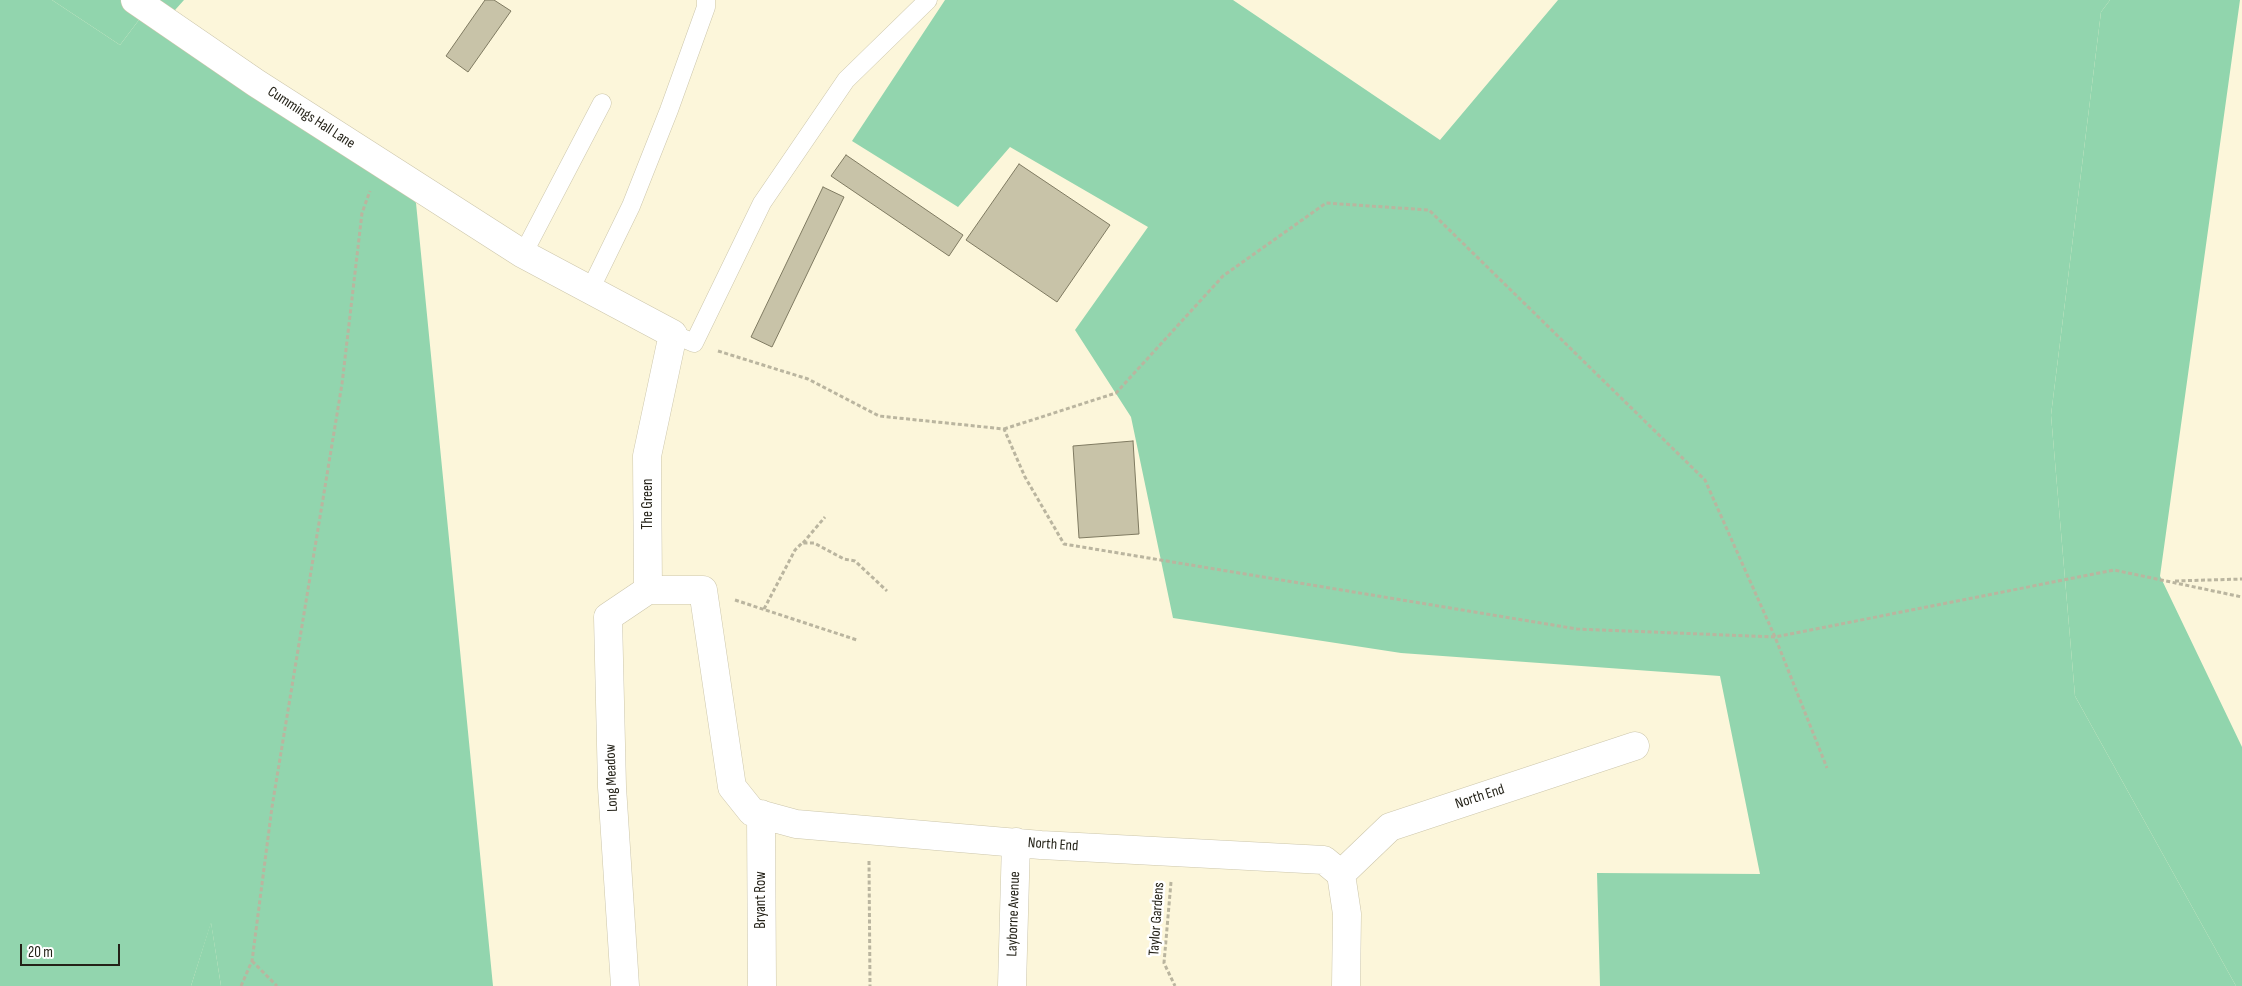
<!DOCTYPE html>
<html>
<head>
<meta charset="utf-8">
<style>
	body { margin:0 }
	#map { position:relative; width:2242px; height:986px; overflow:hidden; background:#fcf6da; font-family:"Sofia Sans Condensed",sans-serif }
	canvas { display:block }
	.scale { position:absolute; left:20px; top:944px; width:100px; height:22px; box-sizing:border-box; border:2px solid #242218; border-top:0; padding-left:6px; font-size:15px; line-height:18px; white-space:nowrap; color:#242218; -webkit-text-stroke:4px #fff; paint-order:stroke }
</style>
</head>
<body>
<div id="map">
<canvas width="2242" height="986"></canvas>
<div class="scale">20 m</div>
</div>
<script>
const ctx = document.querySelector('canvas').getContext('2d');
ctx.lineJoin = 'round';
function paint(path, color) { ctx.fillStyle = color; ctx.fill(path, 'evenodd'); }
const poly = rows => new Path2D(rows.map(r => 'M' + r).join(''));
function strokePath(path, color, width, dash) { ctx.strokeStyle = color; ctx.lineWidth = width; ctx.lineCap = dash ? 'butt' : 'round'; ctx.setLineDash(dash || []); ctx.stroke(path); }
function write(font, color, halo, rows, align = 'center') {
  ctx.font = font + ' "Sofia Sans Condensed",sans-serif'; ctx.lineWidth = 5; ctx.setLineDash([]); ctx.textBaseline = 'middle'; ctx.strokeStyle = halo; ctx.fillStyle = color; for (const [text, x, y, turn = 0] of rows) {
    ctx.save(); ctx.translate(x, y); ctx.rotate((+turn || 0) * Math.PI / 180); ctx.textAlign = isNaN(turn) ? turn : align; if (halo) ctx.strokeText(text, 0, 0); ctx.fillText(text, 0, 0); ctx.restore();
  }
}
paint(poly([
	[0,0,52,0,120,45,154,0,184,0,167,19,380,155,416,203,493,986,221,986,211,923,191,986,0,986],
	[945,0,1233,0,1440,140,1558,0,2110,0,2101,12,2051,415,2075,696,2236,986,1600,986,1597,873,1760,874,1720,676,1401,653,1173,618,1131,417,1075,330,1148,227,1010,147,958,207,852,141]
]), '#92d5ae');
paint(poly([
	[52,0,154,0,120,45],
	[2110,0,2240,0,2160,576,2242,747,2242,986,2236,986,2075,696,2051,415,2101,12],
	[211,922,221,986,191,986]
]), '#91d5ad');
const building = poly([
	[485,0,494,0,511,11,468,72,446,56,485,0],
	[846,155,963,235,949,256,831,176,846,155],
	[1019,164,1110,225,1057,302,966,240,1019,164],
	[823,187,844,197,772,347,751,337,823,187],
	[1133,441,1139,534,1079,538,1073,446,1133,441]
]);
paint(building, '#c8c3a8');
strokePath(building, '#7f7a61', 1);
const lane = poly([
	[523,254,602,103],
	[590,290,631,206,669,110,706,7,706,0],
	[673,334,694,343,762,203,846,80,928,0]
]);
const street = poly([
	[135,0,256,83,523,254,673,334,647,456,648,590,703,590,732,787,752,812,796,824,1041,845,1324,860,1341,874,1347,914,1346,986],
	[761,814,762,986],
	[1341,874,1390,827,1635,746],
	[625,986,612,787,608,617,648,590],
	[1012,986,1016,842]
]);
strokePath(lane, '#ccc6ab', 19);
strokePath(street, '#ccc6ab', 29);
strokePath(poly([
	[718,351,808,379,879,416,1004,429,1025,477,1064,544,1577,629,1775,637,2114,570,2242,597],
	[1004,429,1116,393,1223,276,1326,203,1429,210,1705,480,1775,637,1827,768],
	[803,543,825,517],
	[2175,581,2242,579],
	[735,600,857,640],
	[764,609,795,550,802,543,814,543,844,559,855,561,887,591],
	[869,861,870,986],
	[1171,882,1164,963,1175,986],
	[252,961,277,986],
	[241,986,252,961,272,807,342,384,362,213,370,191]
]), '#bab59f', 3, [4, 2.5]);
strokePath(lane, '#fff', 18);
strokePath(street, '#fff', 28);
write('15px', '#242218', '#fff', [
	["Cummings Hall Lane",311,118,33],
	["The Green",648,504,-90],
	["Long Meadow",612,778,-92],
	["North End",1480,797,-18],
	["North End",1053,845,4],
	["Bryant Row",761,900,-90],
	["Layborne Avenue",1014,914,-88],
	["Taylor Gardens",1157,919,-86]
]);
</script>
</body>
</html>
